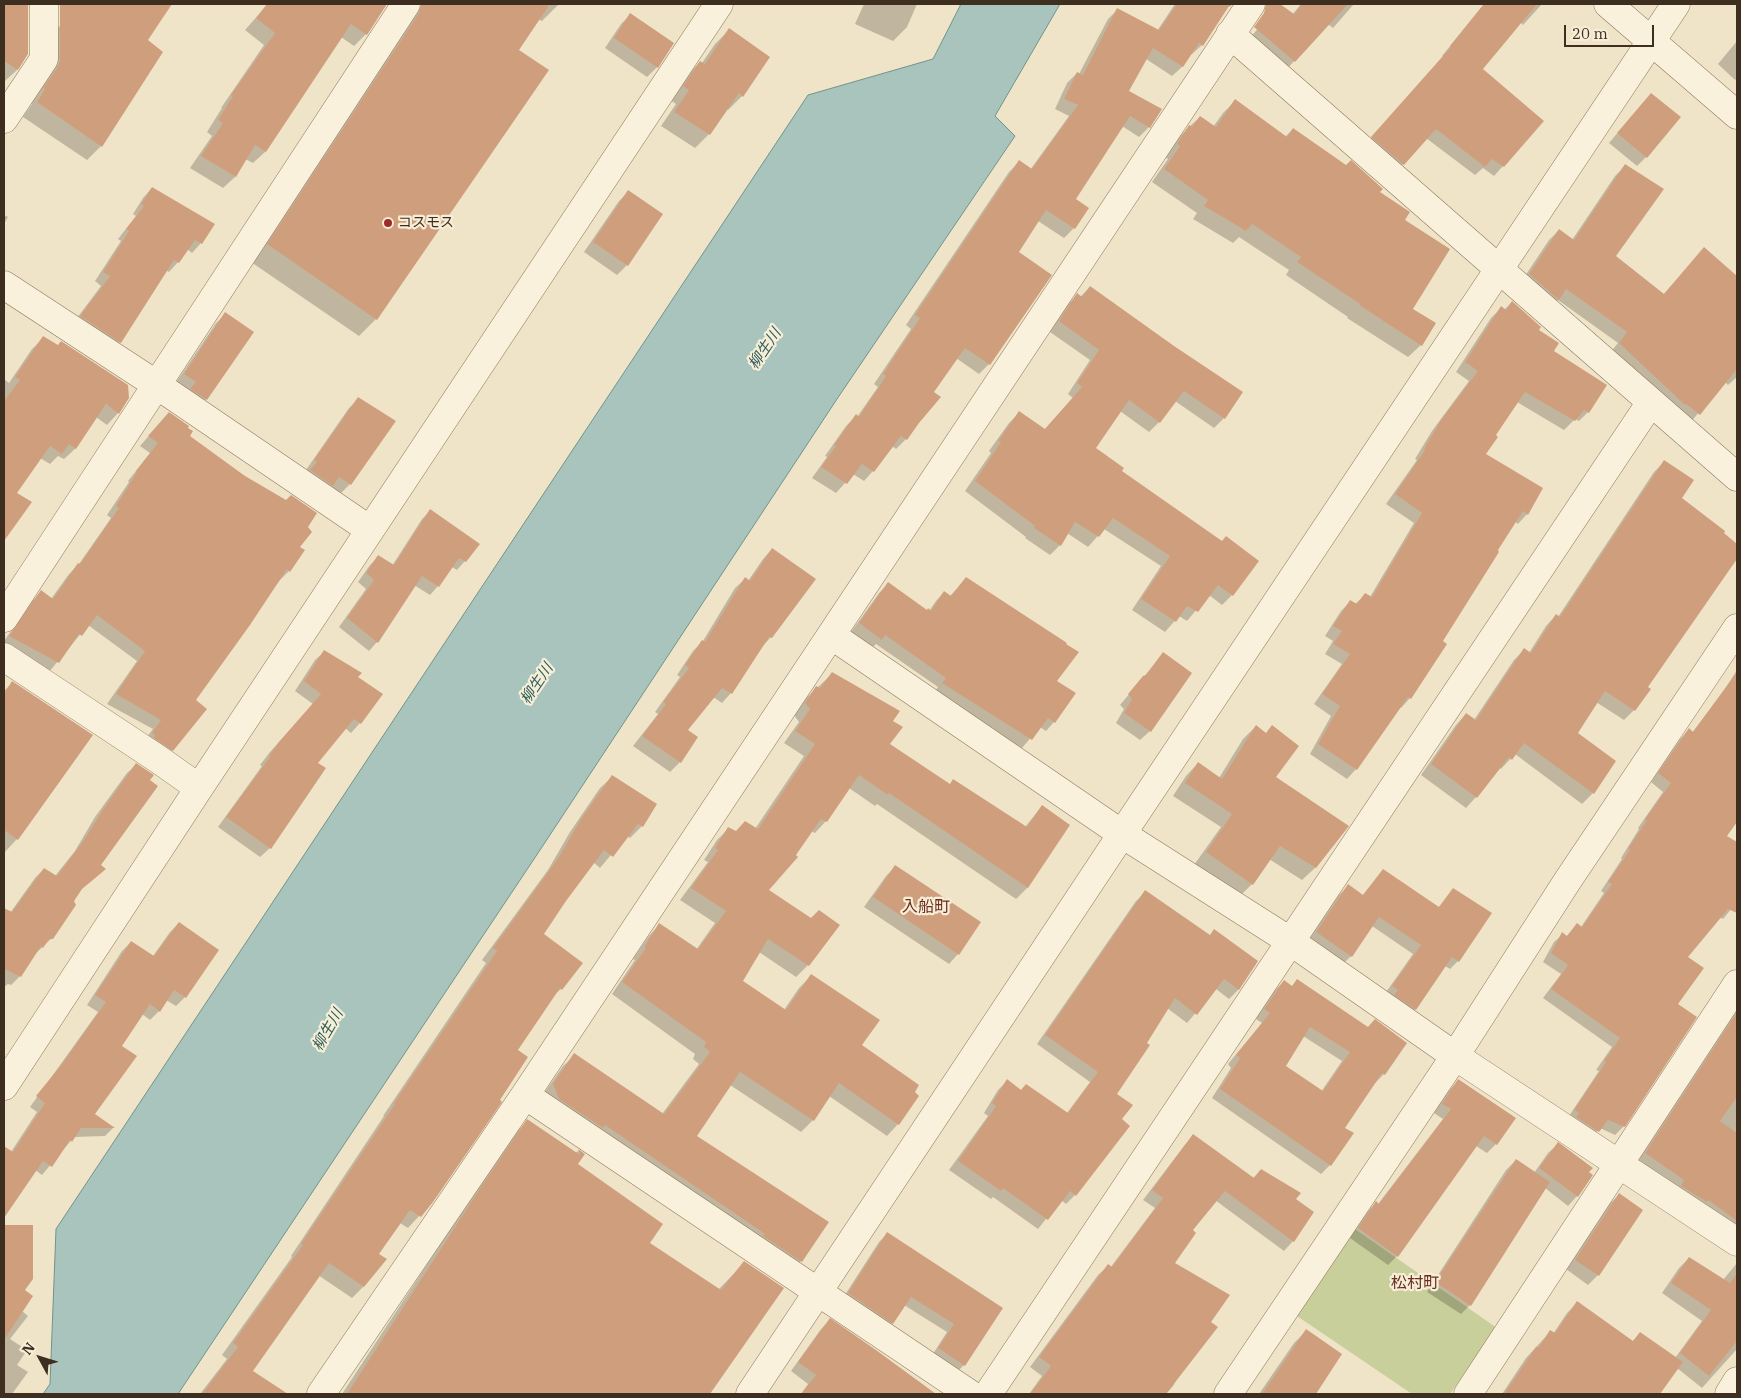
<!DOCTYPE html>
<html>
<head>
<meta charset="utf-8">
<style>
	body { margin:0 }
	#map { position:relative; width:1741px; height:1398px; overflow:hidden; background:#f0e4c8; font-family:"IBM Plex Serif",serif }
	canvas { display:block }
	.frame { position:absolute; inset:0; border:5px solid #3d2e20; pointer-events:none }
	.north { position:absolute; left:15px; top:1333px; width:50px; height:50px; -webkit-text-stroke:4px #f7eed8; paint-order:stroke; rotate:309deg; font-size:14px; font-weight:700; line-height:20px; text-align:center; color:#3d2e20 }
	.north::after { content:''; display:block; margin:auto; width:18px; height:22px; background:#3d2e20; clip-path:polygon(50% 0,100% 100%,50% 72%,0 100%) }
	.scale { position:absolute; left:1564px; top:25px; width:90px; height:22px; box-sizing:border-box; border:2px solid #3d2e20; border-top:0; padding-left:6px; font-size:15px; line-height:18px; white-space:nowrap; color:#3d2e20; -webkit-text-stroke:4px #f7eed8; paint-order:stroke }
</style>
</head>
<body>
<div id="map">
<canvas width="1741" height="1398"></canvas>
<div class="frame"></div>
<div class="north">N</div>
<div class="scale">20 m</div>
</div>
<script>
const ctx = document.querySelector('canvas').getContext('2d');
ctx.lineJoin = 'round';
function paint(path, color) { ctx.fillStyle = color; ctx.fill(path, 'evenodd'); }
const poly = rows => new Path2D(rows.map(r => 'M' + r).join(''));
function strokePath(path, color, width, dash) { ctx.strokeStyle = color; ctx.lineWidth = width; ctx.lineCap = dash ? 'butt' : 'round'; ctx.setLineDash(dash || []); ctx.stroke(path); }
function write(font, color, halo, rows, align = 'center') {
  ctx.font = font + ' "IBM Plex Serif","Noto Sans JP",serif'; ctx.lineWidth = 4.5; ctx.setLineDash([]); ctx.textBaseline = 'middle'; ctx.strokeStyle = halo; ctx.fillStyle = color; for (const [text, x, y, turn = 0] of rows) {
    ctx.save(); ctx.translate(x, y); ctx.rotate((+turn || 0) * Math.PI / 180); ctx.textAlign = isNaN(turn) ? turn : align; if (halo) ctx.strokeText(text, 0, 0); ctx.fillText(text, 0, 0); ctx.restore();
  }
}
paint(poly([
	[1352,1227,1497,1328,1450,1394,1412,1394,1294,1314]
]), '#c9cf9b');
const water = poly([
	[961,4,1060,4,995,116,1015,136,837,399,542,847,178,1394,43,1394,50,1384,56,1229,808,95,933,59,961,4]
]);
paint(water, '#a9c4bc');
strokePath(water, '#6f938a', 1);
paint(poly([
	[4,4,27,4,27,54,17,70,5,81],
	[75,4,171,4,146,41,101,146,87,160,23,117,32,104,30,103,46,43,77,5],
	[268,4,276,4,301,22,301,4,387,4,366,34,354,46,341,37,265,152,253,163,245,159,235,177,223,188,190,168,212,136,207,132,222,108,221,108,264,45,245,30],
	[424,4,559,4,542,21,538,19,517,51,376,319,359,336,251,262,416,12],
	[864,4,917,4,907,27,893,41,855,24],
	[1175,4,1229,4,1202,45,1192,54,1190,53,1182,67,1172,76,1146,59,1127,91,1149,127,1139,137,1122,126,1074,200,1087,209,1074,228,1064,238,1038,221,1018,253,1050,276,989,364,979,374,956,358,932,392,918,422,906,439,896,449,892,446,873,471,864,481,853,474,836,493,812,478,827,457,825,456,846,426,856,416,857,417,878,387,874,384,911,329,906,325,1009,172,1019,162,1030,170,1069,116,1055,109,1067,83,1077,73,1079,74,1108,19,1117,10,1157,31],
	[1279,4,1292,15,1301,4,1354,4,1333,28,1328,24,1286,70,1249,39],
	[1484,4,1542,4,1523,25,1520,22,1481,69,1503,166,1494,176,1483,168,1475,175,1426,138,1394,174,1363,147,1443,57,1442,56],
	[631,14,673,43,657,67,647,77,605,48,621,24],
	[729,30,742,96,728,110,726,108,709,134,695,148,661,126,676,104,670,100,686,76,700,62,702,63,715,44],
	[1737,41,1737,78,1735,80,1718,64],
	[1235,101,1285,137,1293,129,1378,192,1404,220,1411,309,1421,345,1408,357,1347,318,1348,317,1286,275,1289,270,1239,237,1233,243,1193,219,1197,213,1152,182,1168,159,1165,157,1177,139,1190,126,1200,117,1213,127,1223,113],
	[1642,104,1646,157,1637,166,1609,143],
	[1625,166,1615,257,1663,295,1704,249,1737,277,1737,377,1728,385,1725,382,1689,424,1609,354,1618,343,1558,300,1547,310,1519,285,1549,240,1559,230,1572,240,1615,176],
	[152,188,201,243,192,253,187,249,178,262,169,272,166,270,120,342,110,351,71,326,101,286,95,281,121,241,118,239,136,216,133,214,143,198],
	[628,192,661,215,627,265,617,275,584,252,619,201],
	[4,215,8,217,4,224],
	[1090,287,1224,418,1214,428,1175,401,1159,422,1149,432,1120,411,1095,449,1120,471,1232,595,1222,605,1209,595,1187,621,1179,616,1165,632,1132,610,1161,566,1104,529,1088,547,1067,533,1060,545,1050,555,1025,538,1026,537,965,491,991,453,989,451,1009,423,1019,413,1044,430,1073,398,1068,394,1090,360,1050,332,1067,305,1077,295,1080,297],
	[1512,302,1553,351,1588,412,1579,421,1575,419,1564,430,1517,402,1494,436,1484,455,1527,514,1518,524,1514,521,1442,641,1410,698,1401,708,1400,707,1356,769,1347,779,1310,754,1331,716,1314,704,1342,664,1325,654,1333,641,1325,636,1341,611,1350,602,1355,604,1365,595,1370,597,1414,523,1386,504,1417,460,1415,459,1432,431,1469,381,1456,372,1491,318,1501,308,1504,310],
	[226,314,206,399,197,409,175,384,216,323],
	[43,338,128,398,118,413,107,425,96,417,76,448,64,459,58,456,50,464,40,458,16,493,30,502,4,539,4,379,9,383,32,349],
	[358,399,350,484,341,493,302,480,309,472,306,470,349,408],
	[160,423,188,437,298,547,289,571,280,580,194,701,172,750,163,759,143,742,153,729,107,704,137,661,88,625,49,672,4,647,4,641,32,601,41,592,51,599,69,574,79,564,111,518,107,515,129,482,128,481,150,453,140,446],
	[1664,462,1681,499,1737,545,1737,557,1646,687,1634,710,1624,720,1596,702,1576,733,1615,761,1593,793,1582,804,1515,754,1501,769,1499,767,1476,797,1466,808,1421,775,1456,725,1466,714,1474,720,1514,660,1524,650,1529,653,1546,626,1556,615,1558,617,1654,472],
	[431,510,465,561,457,570,452,567,438,586,430,595,414,585,377,642,369,651,339,627,366,589,358,582,370,565,378,557,392,566,422,519],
	[772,549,771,637,762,647,731,693,722,703,713,697,686,731,696,738,680,762,670,772,633,746,658,714,655,712,680,677,677,675,693,651,703,641,735,588,745,579,748,581,763,559],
	[966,579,1064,645,1055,681,1054,722,1046,731,1040,727,1022,748,934,693,938,687,876,644,872,648,851,632,879,593,888,584,927,612,929,611,936,601,944,592,950,596],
	[325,651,356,677,360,723,351,733,345,728,316,763,270,848,260,857,218,827,262,766,260,765,270,752,313,704,295,691,315,660],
	[1163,654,1150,731,1140,740,1116,723,1124,709,1120,705],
	[1737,670,1737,741,1732,747,1737,750,1737,820,1726,837,1737,844,1737,902,1723,919,1719,917,1687,957,1676,1004,1624,1126,1615,1135,1600,1128,1589,1140,1567,1119,1599,1071,1596,1070,1612,1047,1543,998,1561,974,1543,962,1554,942,1563,934,1566,937,1577,925,1581,927,1604,893,1601,891,1622,859,1621,858,1639,829,1638,828,1663,792,1651,782,1680,739,1689,730,1692,733,1723,692],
	[832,674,892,721,888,744,949,785,1025,827,1042,806,1069,825,1027,888,1016,899,877,804,875,806,849,788,826,821,815,833,811,831,767,890,811,919,838,925,808,965,796,977,759,952,742,981,784,1010,799,988,811,976,860,1045,898,1124,887,1136,829,1096,813,1120,801,1132,730,1085,695,1136,827,1223,801,1261,789,1273,542,1096,563,1066,575,1055,662,1114,699,1064,693,1059,695,1054,612,994,635,960,633,959,648,937,659,925,696,950,715,923,680,900,708,862,704,860,717,840,729,828,736,832,755,829,804,756,784,743,799,722,794,715,805,699],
	[12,683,91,735,17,839,5,852,4,691],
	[1256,726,1274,777,1347,827,1315,868,1302,880,1269,859,1252,884,1239,897,1194,865,1221,827,1173,796,1186,776,1198,763,1219,778,1243,739],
	[136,765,79,891,52,938,33,956,20,976,11,985,8,984,4,987,4,909,10,913,35,878,44,869,55,876,75,851,95,817,127,773],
	[612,777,642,826,630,838,627,836,600,868,593,862,542,934,561,989,553,996,517,1050,432,1202,408,1228,400,1223,377,1254,364,1286,352,1298,318,1275,252,1371,286,1394,200,1394,227,1359,222,1355,292,1257,291,1256,384,1116,383,1116,486,963,482,960,548,870,570,832,600,788],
	[895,867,958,954,949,964,864,907,886,876],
	[1383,871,1438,908,1454,890,1458,961,1450,969,1445,966,1415,1009,1407,1018,1384,995,1413,954,1372,926,1351,956,1342,965,1308,941,1339,895,1348,886,1362,896],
	[1146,892,1209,936,1257,962,1238,990,1229,999,1216,989,1187,1023,1167,1008,1115,1094,1075,1195,1066,1204,1061,1200,1038,1229,993,1197,991,1199,949,1170,988,1116,984,1113,998,1090,1007,1081,1021,1091,1067,1113,1090,1082,1037,1044,1136,901],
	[179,923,217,950,185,997,176,1006,166,1000,159,1011,150,1020,142,1014,120,1046,94,1114,113,1128,105,1136,74,1137,42,1175,35,1170,4,1216,4,1154,8,1150,11,1152,37,1112,30,1107,98,1012,87,1005,122,951,131,942,153,956,170,932],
	[1284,981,1384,1074,1375,1083,1344,1128,1330,1165,1321,1174,1212,1098,1231,1068,1228,1064,1262,1023,1256,1019,1275,990],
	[1303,1036,1342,1061,1321,1092,1285,1066],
	[1737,1009,1737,1235,1637,1162],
	[1458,1081,1496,1144,1487,1153,1476,1146,1397,1256,1388,1265,1350,1238,1367,1212,1376,1203,1378,1204,1443,1119,1434,1113,1449,1090],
	[528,1121,575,1153,578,1151,583,1155,577,1165,648,1243,719,1289,744,1263,782,1288,709,1394,342,1394,510,1138],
	[1193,1136,1253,1178,1261,1170,1294,1199,1293,1241,1284,1251,1215,1200,1191,1231,1174,1263,1210,1322,1173,1386,1166,1394,1029,1394,1042,1376,1030,1367,1098,1275,1108,1266,1110,1268,1155,1208,1143,1200,1184,1146],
	[1558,1144,1587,1173,1577,1196,1568,1206,1545,1188,1470,1305,1461,1314,1427,1292,1506,1170,1516,1160,1534,1173,1548,1153],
	[1619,1195,1641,1211,1598,1275,1588,1285,1566,1269,1609,1204],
	[4,1226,32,1226,22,1311,28,1316,10,1339,27,1350,17,1365,28,1372,12,1394,4,1394],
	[887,1234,1001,1309,964,1365,956,1373,931,1357,947,1332,904,1305,892,1323,884,1331,841,1301,879,1242],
	[1689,1258,1723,1280,1737,1263,1737,1349,1702,1388,1677,1368,1659,1394,1502,1394,1526,1358,1550,1332,1553,1334,1567,1313,1577,1303,1632,1342,1640,1333,1675,1358,1702,1321,1662,1293,1679,1268],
	[830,1320,928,1390,925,1394,801,1394,808,1384,791,1371,821,1329],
	[1306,1331,1341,1354,1314,1394,1259,1394,1294,1343]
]), '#0003');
paint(poly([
	[4,4,28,4,28,54,18,70,4,61],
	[60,4,172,4,148,40,163,52,102,147,37,102,45,89,43,88,57,68,60,60],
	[267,4,387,4,367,35,351,24,266,152,255,145,236,177,201,156,223,123,218,120,233,96,231,95,275,33,256,18],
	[421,4,550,4,519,50,549,70,377,320,267,244,419,13],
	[1177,4,1232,4,1230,7,1229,6,1203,46,1199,43,1183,67,1153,48,1129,91,1162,109,1150,128,1130,116,1076,199,1089,208,1075,229,1046,210,1019,252,1052,275,990,365,965,348,934,392,941,397,919,423,907,440,901,436,874,472,862,464,847,484,821,467,836,446,834,445,856,414,859,417,886,376,883,374,920,318,915,315,1019,160,1032,169,1078,105,1064,99,1077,72,1083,75,1117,8,1159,30],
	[1266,4,1280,4,1294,14,1302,4,1348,4,1295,62,1254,27,1264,13],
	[1484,4,1537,4,1483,69,1544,121,1504,167,1492,159,1485,167,1436,129,1404,165,1371,137,1451,47,1450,46],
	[630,13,674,43,658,68,614,38],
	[729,28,770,57,743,97,739,93,710,135,674,112,689,90,683,86,700,61,705,64],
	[1651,93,1681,117,1647,158,1617,133],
	[1235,99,1287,137,1293,128,1346,165,1351,160,1383,189,1380,192,1410,212,1405,220,1450,249,1413,309,1436,323,1422,346,1359,305,1360,304,1297,262,1301,257,1252,224,1246,231,1204,206,1208,200,1164,169,1180,146,1177,144,1189,125,1192,127,1200,116,1216,127],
	[1625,164,1664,189,1616,256,1664,294,1704,247,1737,276,1737,369,1700,415,1686,404,1685,405,1619,343,1627,332,1566,289,1559,300,1529,274,1559,229,1574,240],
	[152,187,215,224,202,244,195,240,179,263,174,260,121,343,80,316,110,276,103,272,129,231,126,229,144,206,141,204],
	[628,190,663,214,628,266,593,242],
	[1090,286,1174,346,1243,392,1225,419,1184,391,1160,423,1129,400,1096,448,1124,468,1122,471,1222,541,1226,536,1259,561,1233,596,1218,585,1198,612,1187,606,1176,622,1141,599,1170,556,1113,518,1099,537,1075,522,1061,546,1034,528,1035,526,975,481,1001,442,998,441,1019,411,1045,429,1082,387,1077,383,1099,350,1059,321,1077,293,1082,297],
	[1512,301,1541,327,1539,330,1559,343,1554,351,1607,385,1589,413,1584,410,1575,421,1525,392,1496,435,1498,437,1486,454,1543,488,1528,515,1523,511,1498,550,1499,552,1443,641,1447,644,1411,699,1408,697,1357,770,1318,744,1340,706,1322,694,1350,654,1333,644,1342,631,1333,626,1350,600,1357,604,1365,593,1372,597,1422,513,1395,494,1425,450,1424,449,1441,420,1478,371,1465,362,1501,306,1506,310],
	[225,312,254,332,207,400,190,389,196,382,184,374],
	[43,336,58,345,61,341,128,385,129,398,119,414,106,404,76,449,69,444,62,454,50,446,17,493,32,502,4,541,4,401,20,380,15,377],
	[358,397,396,421,351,485,339,477,333,486,310,470,317,462,314,460],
	[169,412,189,426,188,428,193,431,190,436,245,476,286,500,291,495,317,513,308,527,312,532,300,547,305,550,290,572,287,569,250,625,196,700,207,709,173,751,154,738,155,735,152,733,161,720,116,694,145,651,97,615,82,636,79,634,59,663,9,636,41,590,53,599,78,563,80,564,119,508,116,506,137,472,136,471,158,443,148,436],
	[1664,460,1694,480,1682,498,1725,531,1724,533,1737,544,1737,559,1648,687,1651,689,1635,711,1605,691,1578,733,1616,761,1594,794,1524,743,1512,760,1509,757,1477,798,1431,764,1466,713,1476,720,1524,648,1531,653,1556,614,1560,617],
	[430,509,480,544,466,562,459,558,439,587,422,576,378,643,347,618,374,580,366,573,378,555,394,565],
	[772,548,816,579,772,638,769,637,732,694,722,688,688,730,698,737,681,763,642,736,666,704,663,702,689,668,685,665,702,640,705,642,745,577,750,581],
	[966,577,1067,643,1066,644,1079,652,1057,681,1076,693,1055,723,1048,718,1032,740,942,683,946,678,885,635,882,640,859,623,888,582,927,610,928,608,931,611,944,591,951,596],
	[324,650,362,673,358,677,383,694,361,724,354,719,318,763,326,768,271,849,226,817,270,757,269,756,279,742,321,694,304,681],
	[1163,652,1192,673,1151,732,1124,713,1132,699,1128,694,1143,676,1146,675],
	[832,672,900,711,893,721,903,727,890,744,950,784,953,779,1027,827,1042,805,1070,825,1028,888,889,793,888,795,859,775,827,822,821,819,796,855,798,857,769,890,811,918,819,910,840,925,809,966,768,939,743,981,786,1010,811,974,880,1020,862,1045,919,1085,915,1092,919,1096,899,1125,839,1083,814,1121,740,1072,697,1136,829,1222,802,1262,763,1236,765,1234,605,1125,603,1128,559,1099,553,1084,574,1053,664,1114,710,1052,704,1047,706,1042,622,982,646,948,644,947,659,923,698,949,726,911,691,888,718,850,715,848,728,827,736,831,745,821,758,829,815,744,795,731,810,709,805,703,816,686,820,688],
	[1737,672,1737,822,1727,836,1737,842,1737,913,1728,909,1688,957,1704,968,1678,1004,1697,1017,1625,1127,1608,1120,1599,1132,1576,1117,1579,1113,1574,1110,1606,1062,1604,1061,1620,1038,1551,989,1568,965,1551,953,1562,932,1567,936,1577,923,1582,927,1612,884,1608,882,1630,850,1628,849,1647,820,1645,819,1671,783,1658,773,1689,728,1693,732],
	[12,681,93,735,18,840,4,830,4,694],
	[1256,725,1266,733,1272,725,1299,746,1276,777,1349,826,1316,868,1280,846,1253,885,1206,852,1232,814,1185,783,1198,762,1222,779],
	[136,763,154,775,150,780,158,786,101,865,106,869,82,889,74,901,76,905,53,939,49,939,43,948,41,946,21,977,4,969,4,908,12,912,44,868,57,876,84,840,104,808],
	[612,775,657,804,643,827,638,824,613,857,604,850,566,901,544,934,583,963,562,990,560,988,518,1050,528,1057,500,1100,502,1102,433,1202,421,1217,410,1210,379,1254,387,1259,364,1287,329,1263,253,1371,288,1394,202,1394,238,1347,233,1343,303,1245,301,1244,395,1104,394,1103,497,951,493,948,559,857,581,819],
	[895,865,981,922,959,955,873,897],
	[1383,869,1439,907,1453,888,1492,913,1459,962,1452,957,1416,1010,1394,995,1398,990,1392,986,1421,945,1379,917,1352,957,1316,932,1348,884,1363,895],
	[1145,890,1210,935,1214,929,1258,961,1239,990,1224,979,1197,1015,1175,998,1147,1043,1150,1045,1117,1094,1133,1105,1122,1119,1130,1126,1076,1196,1070,1191,1048,1220,1003,1188,1001,1191,958,1161,996,1106,992,1103,1007,1079,1021,1090,1026,1084,1068,1113,1098,1072,1045,1035],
	[179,922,219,950,186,998,174,990,160,1012,150,1004,122,1046,137,1056,95,1114,115,1128,81,1128,72,1142,70,1140,52,1167,43,1161,4,1218,4,1146,13,1152,45,1103,36,1096,62,1064,106,1002,95,995,131,941,154,956],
	[1297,979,1368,1027,1375,1019,1407,1043,1385,1075,1382,1073,1345,1128,1354,1133,1331,1166,1220,1089,1240,1058,1236,1055,1270,1013,1264,1009,1284,980,1292,986],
	[1310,1027,1350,1052,1323,1091,1286,1066],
	[1737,1012,1737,1097,1720,1121,1737,1133,1737,1221,1708,1200,1707,1202,1681,1186,1684,1180,1645,1153],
	[1458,1079,1516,1118,1497,1145,1484,1136,1398,1257,1358,1228,1376,1201,1379,1204,1451,1109,1442,1104],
	[527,1119,580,1155,578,1149,585,1154,578,1164,663,1224,650,1243,721,1290,744,1261,784,1288,710,1394,347,1394,479,1190],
	[1193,1134,1254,1178,1261,1169,1301,1193,1296,1199,1314,1212,1294,1242,1225,1191,1193,1230,1196,1233,1175,1263,1230,1295,1211,1322,1218,1327,1166,1394,1030,1394,1051,1366,1039,1357,1108,1264,1112,1267,1163,1198,1152,1190],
	[1558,1142,1593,1168,1589,1172,1593,1175,1578,1197,1539,1168],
	[1516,1159,1550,1182,1471,1306,1435,1282],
	[1619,1193,1643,1210,1599,1276,1575,1260],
	[4,1225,33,1225,33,1279,25,1290,33,1296,4,1340],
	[887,1232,1003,1308,965,1366,938,1348,954,1324,911,1297,893,1324,848,1293],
	[1689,1257,1730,1283,1737,1273,1737,1341,1709,1376,1680,1353,1711,1310,1671,1283],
	[1577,1301,1633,1341,1640,1332,1683,1362,1660,1394,1504,1394,1536,1347,1539,1347,1550,1330,1555,1333],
	[830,1318,876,1350,936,1394,801,1394,816,1375,798,1362],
	[1306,1329,1342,1354,1316,1394,1262,1394]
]), '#cf9f7d');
const minor = poly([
	[1608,4,1737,115],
	[1230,34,1737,477],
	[4,119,44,59,44,4],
	[4,285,157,385,370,530],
	[4,618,406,4],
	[831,635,1122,834,1290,941,1455,1056,1737,1242],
	[4,657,158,759,199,788],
	[4,1086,199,788,719,4],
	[525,1095,970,1394],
	[321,1394,525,1095,1251,4],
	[750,1394,1122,834,1676,4],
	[988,1394,1651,402],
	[1228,1394,1455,1056,1568,880,1737,628],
	[1468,1394,1737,984],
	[1729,1394,1737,1381]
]);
strokePath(minor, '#8d765c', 29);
strokePath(minor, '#faf1dc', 28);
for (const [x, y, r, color] of [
	[388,223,5,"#9e2a2b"]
]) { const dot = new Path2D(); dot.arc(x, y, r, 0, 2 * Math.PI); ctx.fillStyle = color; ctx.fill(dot); strokePath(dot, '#f7eed8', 2); }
write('14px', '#3d2e20', '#f7eed8', [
	["コスモス",398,223]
], 'left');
write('italic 15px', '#2f5d5a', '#f7eed8', [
	["柳生川",765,349,-56],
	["柳生川",537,684,-56],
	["柳生川",328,1030,-60]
]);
write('16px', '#6b2e1e', '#f7eed8', [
	["入船町",926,907],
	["松村町",1415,1283]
]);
</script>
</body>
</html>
